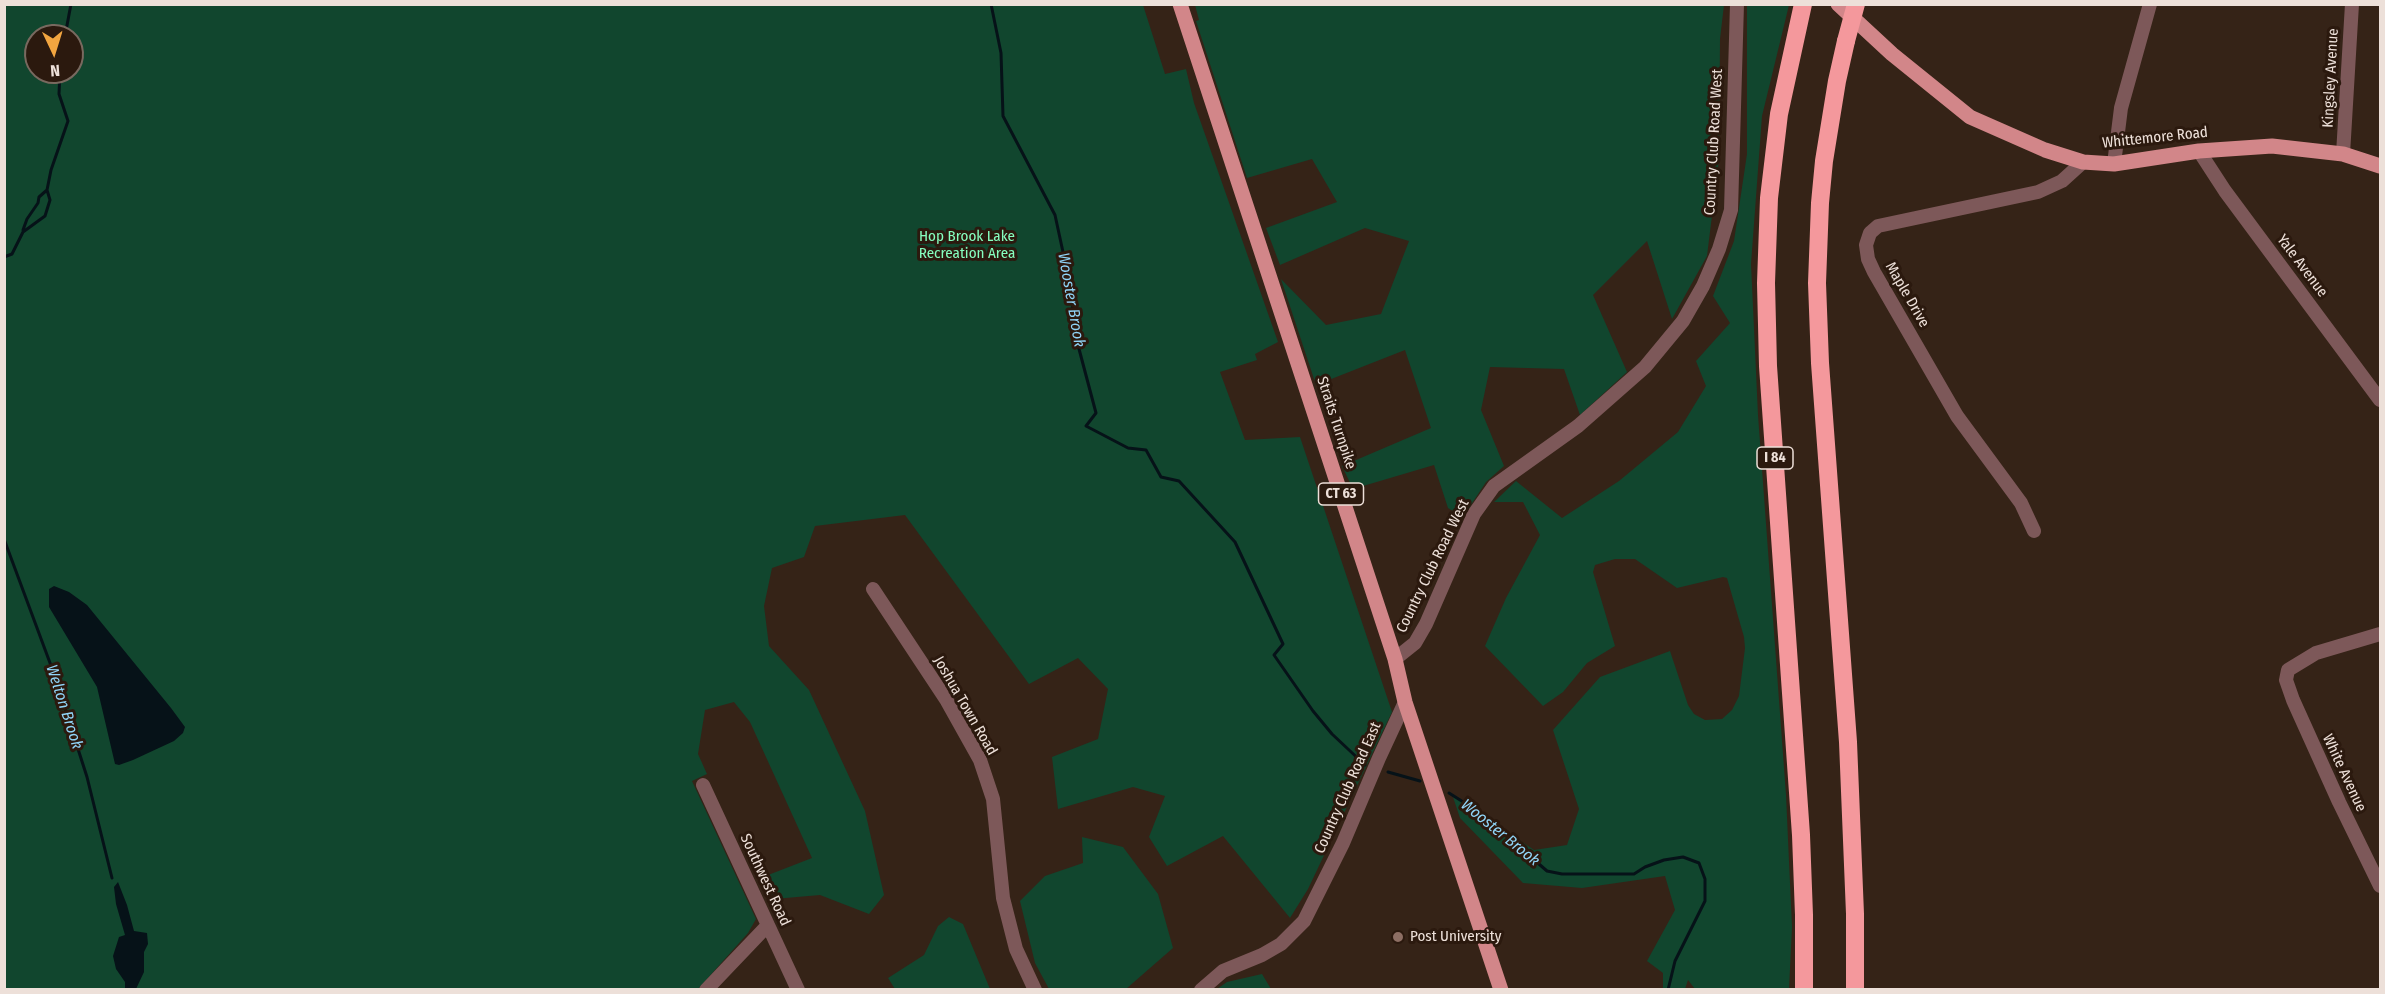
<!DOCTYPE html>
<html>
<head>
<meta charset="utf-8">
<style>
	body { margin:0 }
	#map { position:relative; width:2385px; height:994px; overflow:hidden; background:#352317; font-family:"Fira Sans Condensed",sans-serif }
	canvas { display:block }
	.frame { position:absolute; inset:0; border:6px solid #ede0d9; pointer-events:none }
	.north { position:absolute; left:24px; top:24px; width:60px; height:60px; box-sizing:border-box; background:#2b190e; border:2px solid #79695f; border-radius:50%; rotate:176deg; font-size:16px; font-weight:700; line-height:24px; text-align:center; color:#ede0d9 }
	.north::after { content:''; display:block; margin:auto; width:21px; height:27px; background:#f2a540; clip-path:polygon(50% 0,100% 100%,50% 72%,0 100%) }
</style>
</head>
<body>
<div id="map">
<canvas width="2385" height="994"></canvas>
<div class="frame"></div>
<div class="north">N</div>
</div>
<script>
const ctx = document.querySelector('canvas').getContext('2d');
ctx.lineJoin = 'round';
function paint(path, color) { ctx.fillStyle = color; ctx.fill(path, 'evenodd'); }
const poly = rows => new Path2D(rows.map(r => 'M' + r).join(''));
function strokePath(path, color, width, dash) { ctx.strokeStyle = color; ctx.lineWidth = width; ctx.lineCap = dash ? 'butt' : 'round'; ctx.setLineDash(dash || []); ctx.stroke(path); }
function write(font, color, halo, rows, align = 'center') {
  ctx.font = font + ' "Fira Sans Condensed",sans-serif'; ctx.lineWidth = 6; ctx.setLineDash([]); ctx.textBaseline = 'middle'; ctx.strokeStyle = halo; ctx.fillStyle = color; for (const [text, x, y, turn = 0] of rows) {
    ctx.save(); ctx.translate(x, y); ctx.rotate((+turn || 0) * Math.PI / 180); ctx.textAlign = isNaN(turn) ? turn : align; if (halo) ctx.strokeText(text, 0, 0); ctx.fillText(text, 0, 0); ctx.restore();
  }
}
paint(poly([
	[4,5,1143,5,1165,74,1186,69,1194,103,1278,342,1255,354,1257,360,1220,372,1245,440,1300,437,1392,712,1308,889,1290,918,1223,836,1167,866,1149,837,1165,796,1133,787,1058,809,1052,757,1098,739,1108,689,1078,658,1029,684,905,515,815,526,804,557,772,568,764,606,769,646,809,690,865,811,884,895,869,914,820,895,774,899,763,877,812,858,750,722,734,702,705,710,698,754,707,774,692,781,756,919,748,933,698,989,5,989],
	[36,36,72,36,72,72,36,72],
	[1195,5,1724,5,1720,39,1719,159,1707,256,1672,319,1647,241,1593,295,1627,372,1580,415,1564,369,1490,367,1481,410,1504,466,1486,482,1463,517,1448,508,1434,465,1353,489,1342,466,1431,428,1405,350,1316,385,1281,279,1326,325,1381,314,1409,241,1365,228,1280,265,1266,228,1337,202,1312,159,1247,178,1196,21,1199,20],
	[1747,5,1789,5,1762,116,1751,264,1758,415,1786,795,1792,927,1789,989,1695,989,1688,980,1685,989,1663,989,1663,973,1647,961,1675,910,1665,876,1582,888,1523,883,1460,818,1452,794,1534,850,1567,845,1579,809,1553,730,1600,677,1670,651,1688,705,1694,714,1705,720,1722,719,1732,710,1739,696,1745,648,1744,637,1727,578,1723,577,1677,588,1635,559,1615,559,1595,565,1593,572,1615,646,1587,663,1563,692,1543,706,1485,646,1506,598,1540,535,1523,502,1494,502,1516,481,1562,518,1619,481,1678,432,1706,386,1696,361,1730,323,1713,296,1734,241,1747,154],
	[1082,837,1123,847,1158,894,1173,948,1126,989,1049,989,1035,963,1020,901,1045,876,1083,863],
	[949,917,963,924,990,989,895,989,888,978,924,955,938,926],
	[1262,974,1271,989,1217,989,1227,982]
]), '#11462e');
paint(poly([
	[54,586,69,592,87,605,171,708,185,727,183,733,174,741,133,760,119,765,115,764,97,687,49,607,49,589],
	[118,882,127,905,134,931,147,933,148,944,144,952,144,972,136,989,125,989,125,982,116,969,113,956,119,937,125,935,116,904,114,887]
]), '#061218');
strokePath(poly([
	[991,4,1001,53,1003,116,1055,215,1074,303,1070,315,1096,413,1086,426,1128,448,1146,450,1161,477,1179,481,1235,542,1283,644,1274,655,1313,711,1332,734,1365,765],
	[65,36,71,4],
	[23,230,27,219,38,203,39,197,47,190],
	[4,257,12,254,23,232,45,216,50,200,47,190,51,170,68,121,59,94,60,72],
	[4,539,53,671,87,777,112,878],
	[1388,772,1420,781],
	[1449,793,1479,812,1547,871,1562,874,1634,874,1645,867,1664,860,1683,857,1699,863,1705,879,1705,901,1675,961,1668,990]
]), '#061218', 3);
strokePath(poly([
	[2199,151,2225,191,2380,400],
	[2343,154,2352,4],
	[2114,164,2121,108,2150,4],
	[2034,531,2021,503,1957,416,1874,272,1868,259,1866,245,1870,233,1878,226,2038,192,2062,181,2083,162],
	[873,589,947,701,980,760,993,799,1003,898,1016,949,1035,990],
	[2380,634,2316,653,2288,670,2286,680,2293,700,2339,802,2380,886],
	[1395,659,1415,643,1426,624,1474,514,1494,486,1578,426,1645,367,1683,321,1703,286,1719,249,1731,210,1737,4],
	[703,785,798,990],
	[706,990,768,925],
	[1201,990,1223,971,1262,955,1281,944,1304,921,1343,843,1379,758,1405,702]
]), '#7d5859', 14);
strokePath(poly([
	[1180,4,1395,659,1405,702,1501,990],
	[1838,4,1892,54,1970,117,2045,150,2083,162,2114,164,2199,151,2272,146,2343,154,2380,166]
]), '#d28689', 15);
strokePath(poly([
	[1803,4,1779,114,1769,198,1766,283,1768,366,1801,835,1804,915,1804,990],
	[1846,41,1837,81,1824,161,1820,203,1817,283,1820,363,1848,742,1855,914,1855,990]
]), '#f4989c', 18);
strokePath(poly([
	[1846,41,1856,4]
]), '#f4989c', 18);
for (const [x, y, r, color] of [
	[1398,937,6,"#8d6e63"]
]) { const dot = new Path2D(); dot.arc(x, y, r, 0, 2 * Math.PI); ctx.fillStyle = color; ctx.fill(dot); strokePath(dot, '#2b190e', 2); }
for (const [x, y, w] of [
	[1775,458,36],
	[1341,494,45]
]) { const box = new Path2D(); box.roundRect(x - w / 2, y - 11, w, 22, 4.5); ctx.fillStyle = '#2b190e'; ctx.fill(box); strokePath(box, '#ede0d9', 1.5); }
write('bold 14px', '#ede0d9', null, [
	["I 84",1775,458],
	["CT 63",1341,494]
]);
write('15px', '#ede0d9', '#2b190e', [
	["Kingsley Avenue",2331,78,-87],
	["Whittemore Road",2155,138,-6],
	["Country Club Road West",1714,142,-87],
	["Yale Avenue",2302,266,53],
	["Maple Drive",1907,295,60],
	["Straits Turnpike",1336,423,72],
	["Country Club Road West",1433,566,-64],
	["Joshua Town Road",965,706,60],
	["White Avenue",2344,773,65],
	["Country Club Road East",1348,788,-66],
	["Southwest Road",765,880,65]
]);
write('15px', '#85febf', '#2b190e', [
	["Hop Brook Lake",967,237],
	["Recreation Area",967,254]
]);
write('15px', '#ede0d9', '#2b190e', [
	["Post University",1410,937]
], 'left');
write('italic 16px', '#90d4f7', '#2b190e', [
	["Wooster Brook",1071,300,80],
	["Welton Brook",64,707,72],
	["Wooster Brook",1500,833,39]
]);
</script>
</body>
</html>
